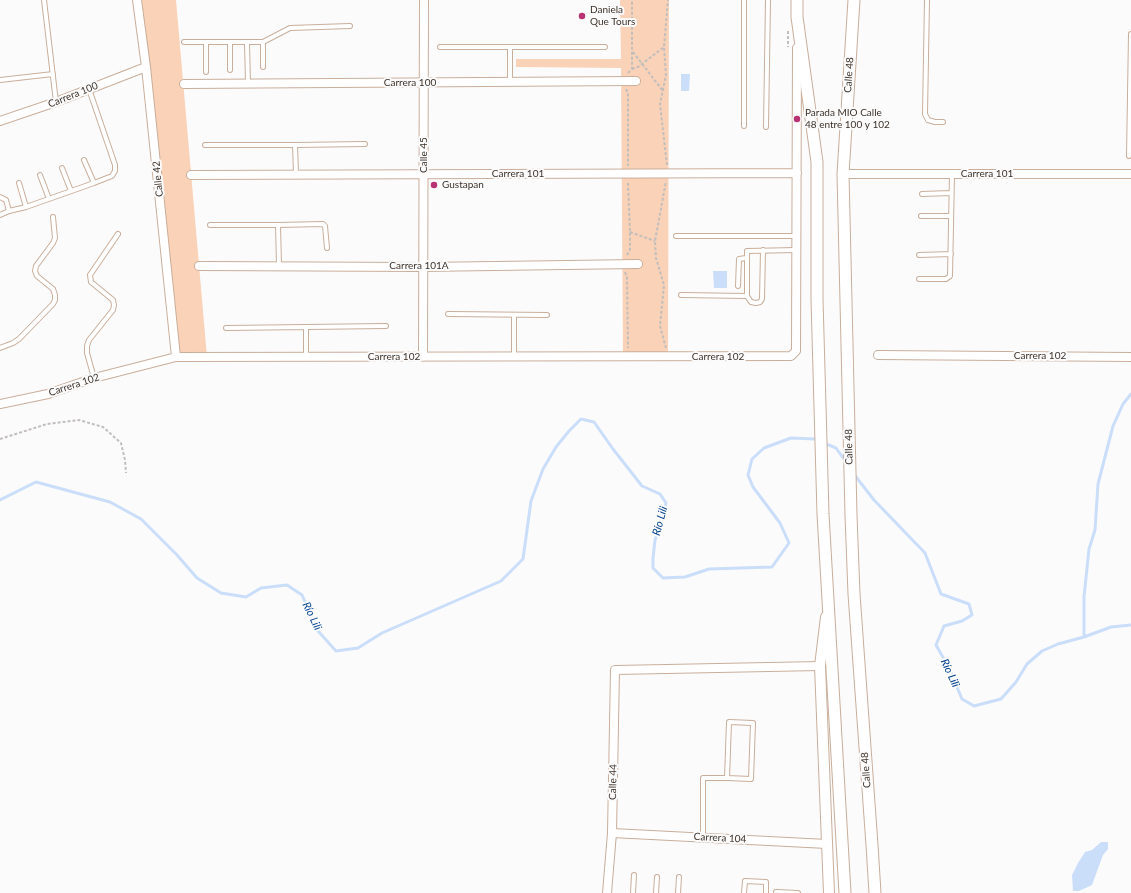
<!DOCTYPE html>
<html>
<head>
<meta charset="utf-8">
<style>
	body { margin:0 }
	canvas { display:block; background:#fbfbfb }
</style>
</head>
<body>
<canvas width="1131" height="893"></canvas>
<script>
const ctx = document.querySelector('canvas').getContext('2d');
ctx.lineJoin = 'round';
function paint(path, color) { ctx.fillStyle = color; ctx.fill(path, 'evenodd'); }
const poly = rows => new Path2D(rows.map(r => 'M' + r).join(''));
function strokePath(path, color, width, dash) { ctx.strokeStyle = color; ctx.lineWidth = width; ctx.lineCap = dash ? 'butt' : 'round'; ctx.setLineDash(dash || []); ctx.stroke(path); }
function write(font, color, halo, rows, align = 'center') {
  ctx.font = font + ' Lato,sans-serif'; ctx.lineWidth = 4; ctx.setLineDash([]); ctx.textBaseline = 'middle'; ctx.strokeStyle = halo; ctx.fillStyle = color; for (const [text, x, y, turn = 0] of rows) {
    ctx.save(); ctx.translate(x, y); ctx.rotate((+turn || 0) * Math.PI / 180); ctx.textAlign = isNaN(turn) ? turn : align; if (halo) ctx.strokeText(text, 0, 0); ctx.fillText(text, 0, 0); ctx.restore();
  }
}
paint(poly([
	[137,0,176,0,207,357,176,357],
	[620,0,669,0,668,357,623,357,621,68,516,67,516,59,621,59]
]), '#f9d2b7');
paint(poly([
	[681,74,690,74,689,91,681,91],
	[713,271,727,271,727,288,714,288],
	[1101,842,1108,842,1108,849,1103,855,1092,885,1079,891,1073,891,1072,875,1078,863,1085,852,1092,850]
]), '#cadefa');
strokePath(poly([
	[824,443,836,448,846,462],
	[853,473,874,500,925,553,941,594,969,604,972,615,962,621,944,626,936,645,949,668,962,699,974,706,1001,699,1016,682,1027,664,1042,651,1058,644,1084,637,1111,627,1131,625],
	[0,500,36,482,110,502,141,519,177,555,197,578,221,593,246,597,261,588,287,585,302,595,318,631,336,651,358,648,382,633,501,581,523,559,531,501,543,469,556,447,569,431,581,419,594,422,613,449,642,486,660,494,666,503,662,520,655,540,653,558,653,568,663,578,685,577,709,569,772,567,789,543,780,523,753,487,748,475,752,459,764,448,791,438,815,439,819,440],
	[1084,637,1084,597,1089,549,1095,530,1098,484,1113,426,1123,404,1131,394]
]), '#cadefa', 3);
const service = poly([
	[44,0,56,102],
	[744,0,744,126],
	[927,0,925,114,928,120,935,122,943,122],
	[184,42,263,42,290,28,350,26],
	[206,42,206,72],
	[263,42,263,67],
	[247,43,248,83],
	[440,47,605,47],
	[510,48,510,81],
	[230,70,230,43],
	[0,80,53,74],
	[766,127,768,0],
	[205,145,295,145],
	[1129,156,1131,34],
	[84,160,94,183],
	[62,168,71,191],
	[296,174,295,145,365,144],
	[40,175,49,199],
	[19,183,26,207],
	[922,194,951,193],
	[0,197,6,200,9,211],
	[0,215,9,211,26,207,94,183,112,176,115,171,115,165,89,89],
	[921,216,951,216],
	[210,225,278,225],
	[676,236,797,236],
	[919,255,951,254],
	[279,265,278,225,323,224,325,226,327,248],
	[919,279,946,279,950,276,952,174],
	[738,286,739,259,746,258],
	[681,295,747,296,751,302,756,303,760,302,762,299,763,250],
	[747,296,747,251,797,250],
	[448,314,547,315],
	[514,316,514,357],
	[306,327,306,356],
	[226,328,386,326],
	[0,348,13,343,19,339,53,304,55,300,55,295,53,289,37,276,35,271,36,266,53,243,55,238,53,217],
	[94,378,87,353,87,346,89,340,113,310,114,305,113,300,91,282,90,275,118,234],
	[729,722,753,723,751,779,727,778,729,722],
	[703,838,703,778,727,778],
	[776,892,798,893],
	[633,893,634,875],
	[656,893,657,877],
	[678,893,679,877],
	[744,893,745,881,766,882,766,893]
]);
const minor = poly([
	[137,0,146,67,176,357],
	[184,84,636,81],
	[0,121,56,102,146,67],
	[843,174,1131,174],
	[191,175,797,173],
	[199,266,423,267,638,264],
	[878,355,1131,357],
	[423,357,424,0],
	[0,404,48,394,94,378,176,357,791,356,796,351,797,48],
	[612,833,827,844],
	[607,893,612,833,615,670,820,666]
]);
const tertiary = poly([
	[826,617,820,666,829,893]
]);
const secondary = poly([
	[797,0,797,17,817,162,817,299,823,514,845,893],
	[854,0,843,174,851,515,854,594,872,845,875,893]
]);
strokePath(service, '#c9ae9b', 6);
strokePath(minor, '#c9ae9b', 10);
strokePath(tertiary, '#c9ae9b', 12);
strokePath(secondary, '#c9ae9b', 13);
strokePath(poly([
	[788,31,788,47],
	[633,52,663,91],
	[632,69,638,67,664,47],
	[628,73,632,69,632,0],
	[626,89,628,93,628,166],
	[667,165,660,104,666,75,664,47,668,0],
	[630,232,655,241],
	[627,255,630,250,630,232,628,183],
	[625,272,627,277,628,348],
	[666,348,660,326,664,285,656,258,655,241,666,181],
	[0,439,47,424,79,420,103,427,121,443,125,460,126,473]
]), '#c2bebc', 2, [3, 2]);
strokePath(service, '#fff', 4);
strokePath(minor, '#fff', 8);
strokePath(tertiary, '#fff', 10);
strokePath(secondary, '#fff', 11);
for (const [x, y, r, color] of [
	[582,16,4,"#b83173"],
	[797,119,4,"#b83173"],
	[434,185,4,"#b83173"]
]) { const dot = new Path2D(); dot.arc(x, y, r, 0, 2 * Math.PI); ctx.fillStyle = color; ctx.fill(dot); strokePath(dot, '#fbfbfb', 1.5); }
write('10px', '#3d322a', '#fbfbfb', [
	["Daniela",590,10],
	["Que Tours",590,22],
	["Parada MIO Calle",805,113],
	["48 entre 100 y 102",805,125],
	["Gustapan",442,185]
], 'left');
write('10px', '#3d322a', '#fbfbfb', [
	["Calle 48",849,75,-86],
	["Carrera 100",410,83],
	["Carrera 100",73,95,-22],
	["Calle 45",424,155,-90],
	["Carrera 101",518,174],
	["Carrera 101",987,174],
	["Calle 42",158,179,-96],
	["Carrera 101A",419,266],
	["Carrera 102",1040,356],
	["Carrera 102",394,357],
	["Carrera 102",718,357],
	["Carrera 102",74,385,-18],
	["Calle 48",849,447,-91],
	["Calle 48",866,770,-94],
	["Calle 44",613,782,-89],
	["Carrera 104",720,838,3]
]);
write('italic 11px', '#034190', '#fbfbfb', [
	["Río Lili",660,521,-75],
	["Río Lili",312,616,64],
	["Río Lili",950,673,65]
]);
</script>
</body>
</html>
